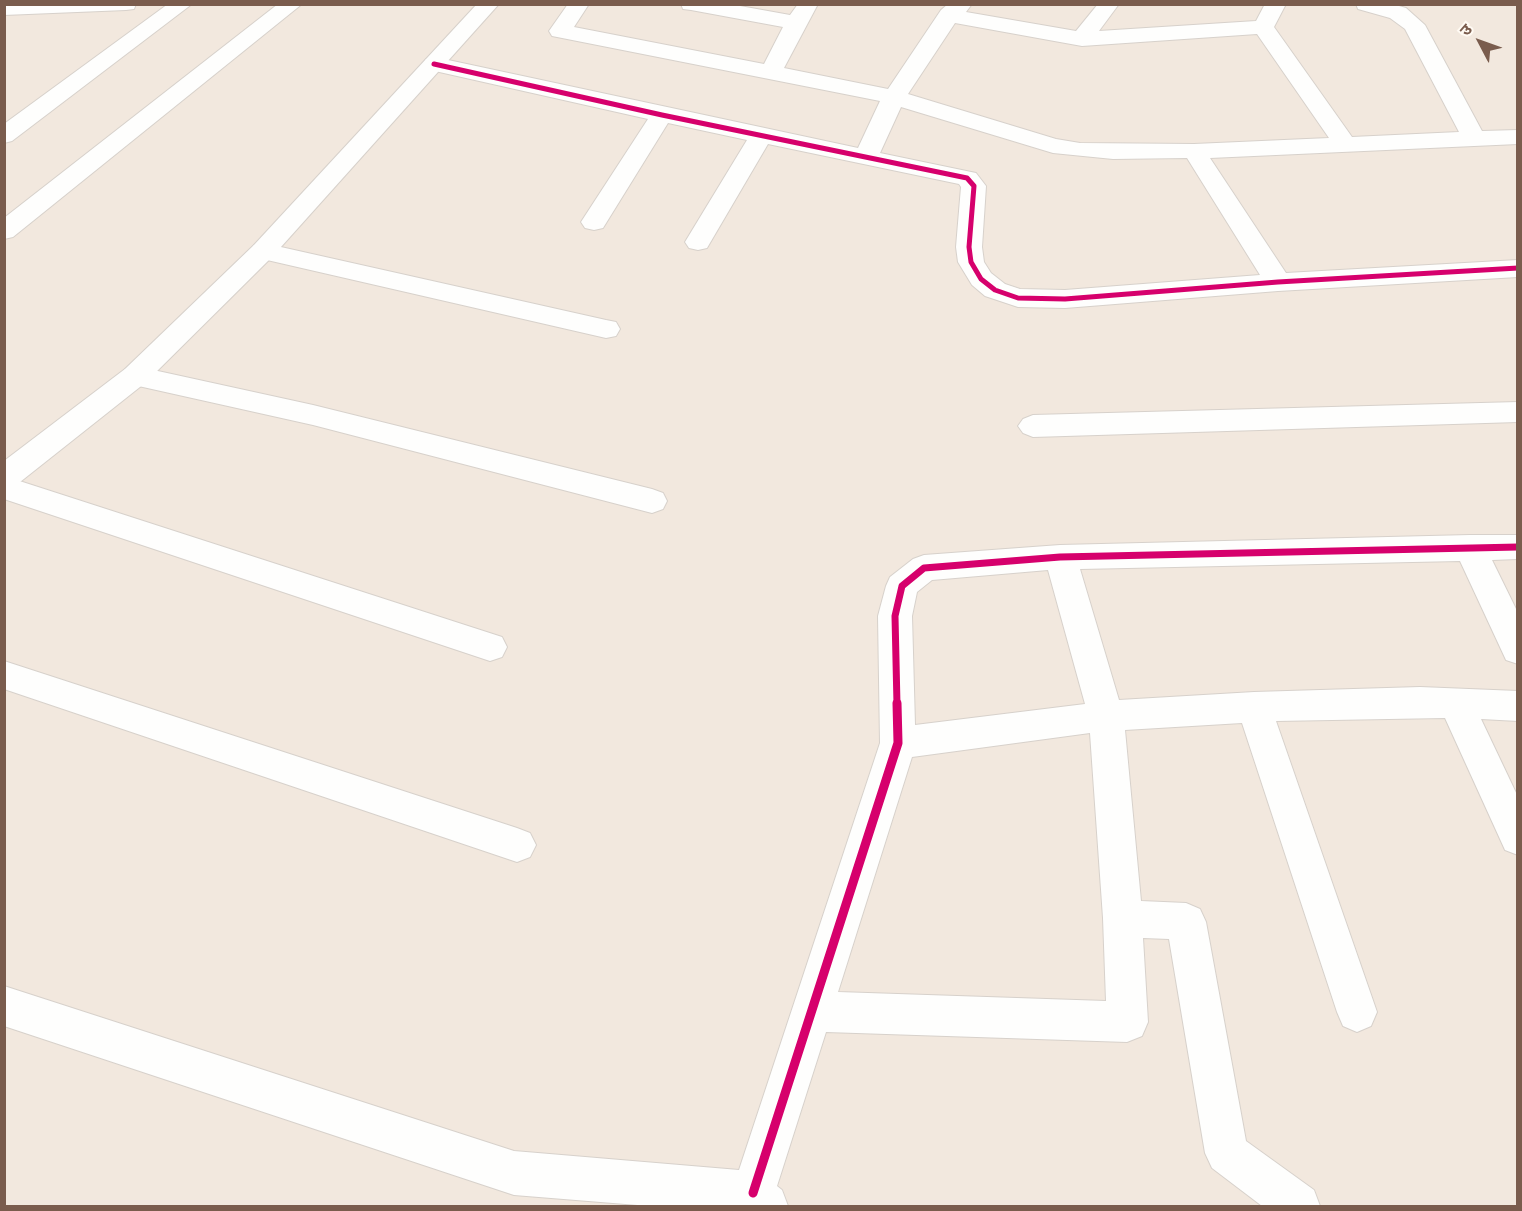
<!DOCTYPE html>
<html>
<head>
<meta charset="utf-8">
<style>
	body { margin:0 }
	#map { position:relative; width:1522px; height:1211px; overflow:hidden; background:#f9f5f0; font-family:Arial,"Noto Sans Devanagari",sans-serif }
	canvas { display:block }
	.frame { position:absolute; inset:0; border:6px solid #7a5c4d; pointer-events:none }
	.north { position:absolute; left:1450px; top:12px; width:60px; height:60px; -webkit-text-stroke:4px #fffaf3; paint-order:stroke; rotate:311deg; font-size:16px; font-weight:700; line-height:24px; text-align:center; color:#7a5c4d }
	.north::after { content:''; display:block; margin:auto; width:21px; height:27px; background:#7a5c4d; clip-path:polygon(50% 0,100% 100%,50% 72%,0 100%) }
</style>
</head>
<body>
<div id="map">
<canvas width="1522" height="1211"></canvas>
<div class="frame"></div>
<div class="north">उ</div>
</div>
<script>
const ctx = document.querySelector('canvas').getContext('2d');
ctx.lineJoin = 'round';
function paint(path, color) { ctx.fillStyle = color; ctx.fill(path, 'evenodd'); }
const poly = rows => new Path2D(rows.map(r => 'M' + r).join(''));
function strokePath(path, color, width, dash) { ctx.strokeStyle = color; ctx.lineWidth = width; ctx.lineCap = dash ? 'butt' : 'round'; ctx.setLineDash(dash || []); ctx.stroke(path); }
paint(poly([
	[5,5,1517,5,1517,1206,5,1206]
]), '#f2e8de');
const minor = poly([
	[4,4,136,4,134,9,126,10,4,15,4,4],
	[168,4,192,4,12,141,4,143,4,124,168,4],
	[278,4,302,4,13,237,4,239,4,218,278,4],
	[568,4,589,4,574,27,764,64,783,27,691,10,683,9,681,4,729,4,790,15,798,4,818,4,784,68,888,89,941,10,948,4,972,4,966,12,1076,31,1098,4,1119,4,1099,31,1256,21,1265,4,1286,4,1274,27,1352,137,1459,132,1405,29,1390,18,1358,9,1356,4,1392,4,1406,8,1425,25,1482,131,1518,130,1518,144,1210,158,1286,273,1518,260,1518,277,1278,291,1065,308,1018,307,985,296,972,285,958,262,956,247,961,187,959,184,768,144,707,248,698,250,689,248,685,242,747,140,668,123,603,228,594,230,585,228,581,222,648,119,426,69,423,64,426,59,434,57,858,148,880,101,552,36,549,31,568,4],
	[955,23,1082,46,1257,34,1329,138,1194,144,1080,143,1056,139,908,94,955,23],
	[901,107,1053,153,1113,159,1187,158,1260,275,1065,290,1020,289,1005,284,991,273,984,262,982,247,986,186,976,173,880,153,901,107],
	[263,243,606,320,616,322,620,329,616,336,606,338,254,257,250,251,254,245,263,243],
	[135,366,313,405,652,489,663,493,667,501,663,509,652,513,313,425,125,383,121,376,125,369,135,366],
	[1518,402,1518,422,1033,437,1023,433,1018,426,1023,419,1033,415,1518,402],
	[4,476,502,637,507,647,502,657,490,661,4,499,4,476],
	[1470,535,1518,535,1518,559,1492,560,1518,613,1518,664,1506,660,1460,561,1080,569,1119,700,1254,692,1420,687,1518,691,1518,721,1481,719,1518,797,1518,855,1505,850,1445,718,1276,721,1377,1012,1371,1026,1357,1032,1343,1026,1337,1012,1242,723,1125,730,1141,901,1186,903,1200,909,1206,922,1246,1141,1314,1190,1320,1206,1262,1206,1212,1168,1205,1153,1169,939,1143,938,1148,1022,1142,1036,1127,1042,826,1032,777,1186,782,1190,788,1206,650,1206,514,1195,4,1026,4,986,514,1151,739,1170,880,743,878,616,886,586,890,577,913,559,924,555,1060,545,1470,535],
	[1048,570,1085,704,915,725,912,616,917,592,932,580,1048,570],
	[1090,733,1103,918,1106,1001,838,992,912,757,1090,733],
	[4,661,517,828,530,833,536,845,530,857,517,862,4,689,4,661]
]);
const tertiary = poly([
	[477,4,499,4,272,257,145,383,15,486,4,489,4,461,125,369,254,245,477,4]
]);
strokePath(minor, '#d7d1cb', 2);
strokePath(tertiary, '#d7d1cb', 2);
paint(minor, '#fefefd');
paint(tertiary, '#fefefd');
strokePath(poly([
	[434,64,662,115,967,178,974,186,969,247,971,262,981,279,995,290,1018,298,1065,299,1278,282,1518,268]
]), '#d6006c', 5);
strokePath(poly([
	[897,705,895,616,902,586,924,568,1060,557,1518,547]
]), '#d6006c', 7);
strokePath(poly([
	[753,1193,898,743,897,703]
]), '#d6006c', 9);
</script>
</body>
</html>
